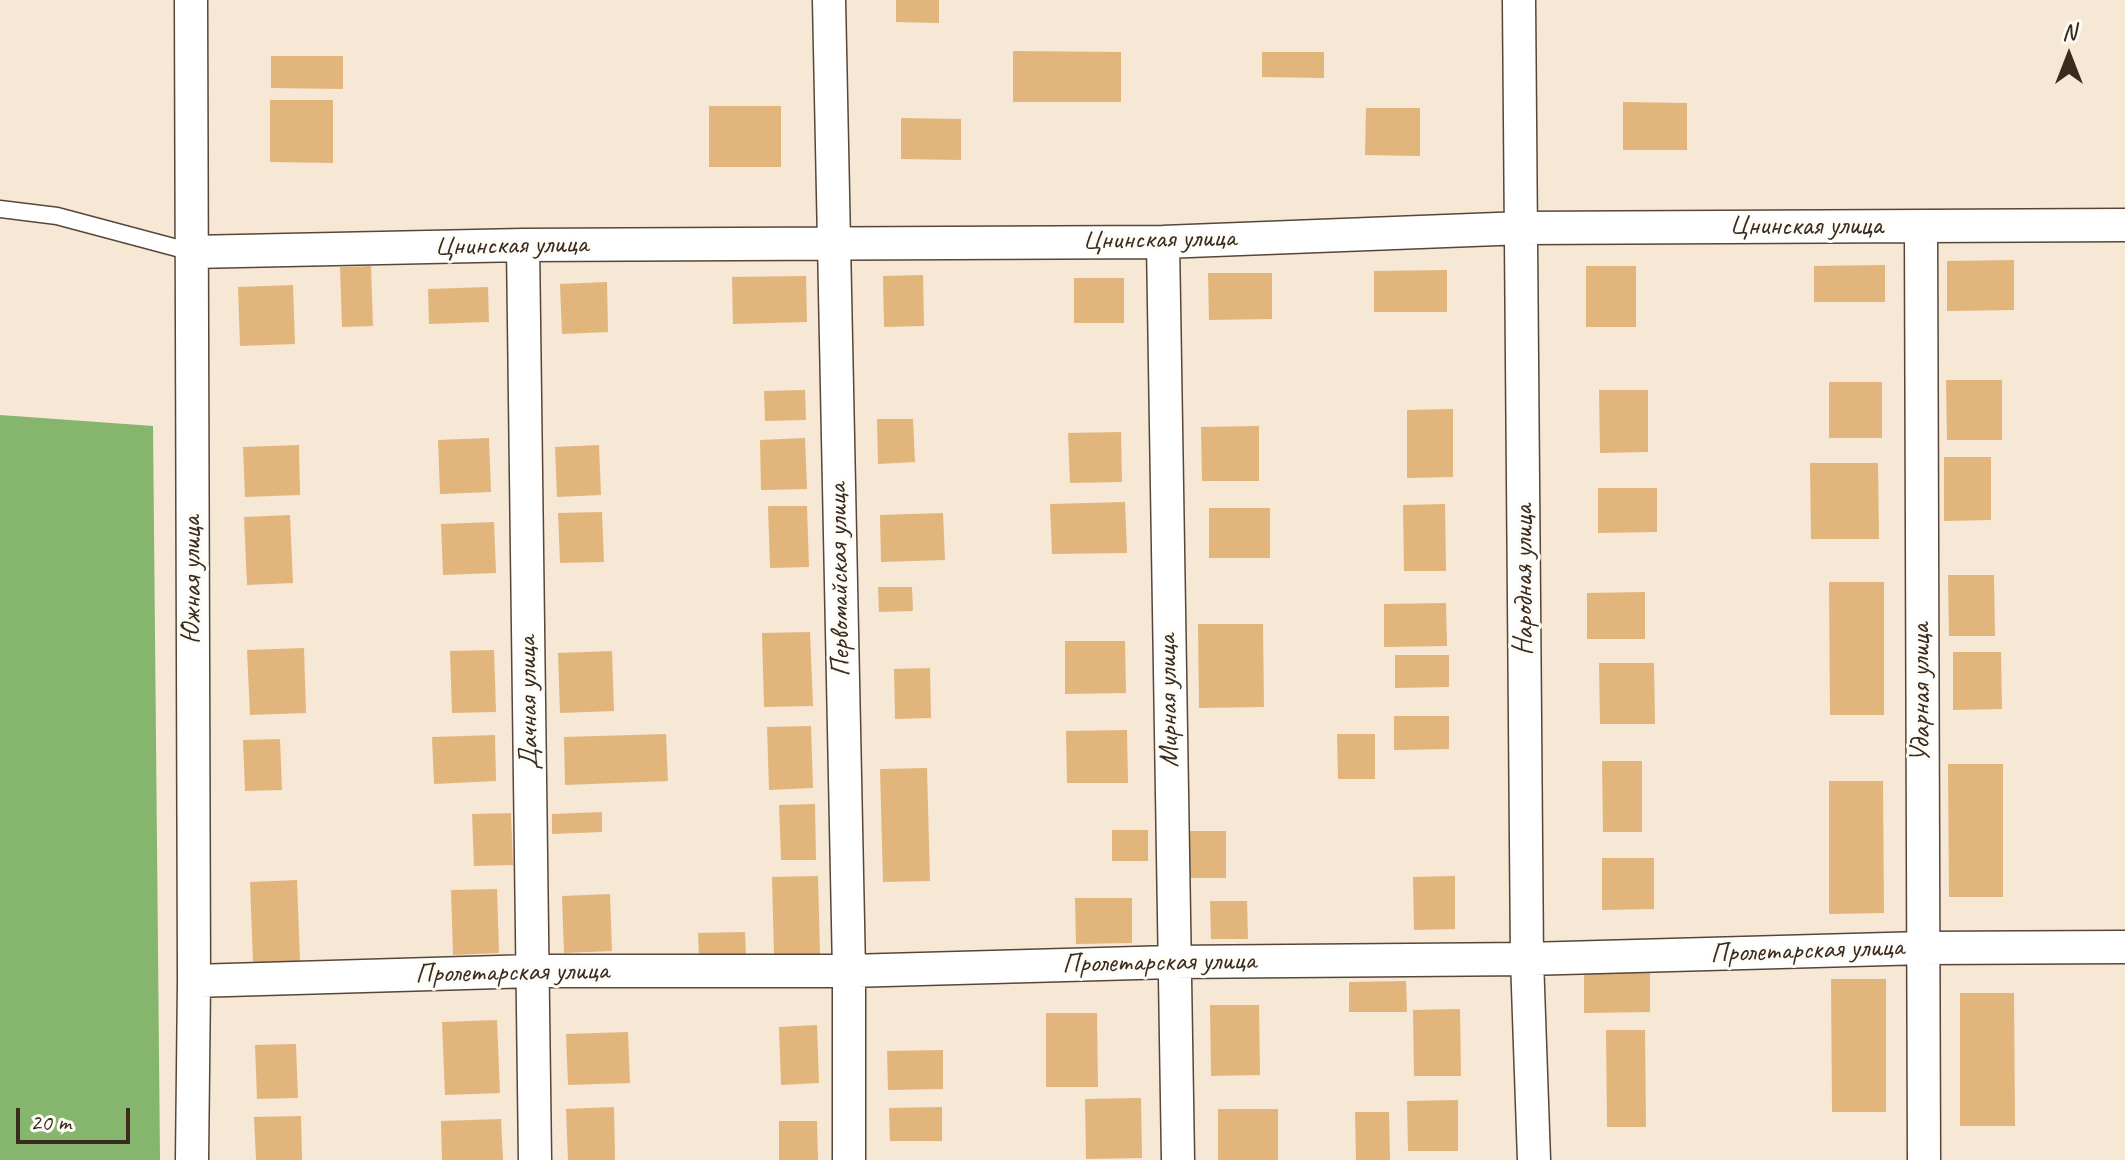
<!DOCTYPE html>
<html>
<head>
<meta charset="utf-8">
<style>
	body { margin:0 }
	#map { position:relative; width:2125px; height:1160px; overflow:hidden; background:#f6e8d4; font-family:Caveat,sans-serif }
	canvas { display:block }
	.north { position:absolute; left:2029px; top:16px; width:80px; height:80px; -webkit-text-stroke:6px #fdfcf7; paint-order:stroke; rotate:0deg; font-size:22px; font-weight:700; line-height:32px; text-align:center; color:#3b2a1e }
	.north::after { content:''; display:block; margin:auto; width:28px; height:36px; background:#3b2a1e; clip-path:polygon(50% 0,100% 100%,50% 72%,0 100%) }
	.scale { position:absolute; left:16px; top:1108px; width:114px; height:36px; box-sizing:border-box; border:4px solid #3b2a1e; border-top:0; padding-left:10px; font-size:24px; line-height:28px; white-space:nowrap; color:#3b2a1e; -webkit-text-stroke:6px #fdfcf7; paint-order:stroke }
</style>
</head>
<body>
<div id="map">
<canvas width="2125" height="1160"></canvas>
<div class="north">N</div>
<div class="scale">20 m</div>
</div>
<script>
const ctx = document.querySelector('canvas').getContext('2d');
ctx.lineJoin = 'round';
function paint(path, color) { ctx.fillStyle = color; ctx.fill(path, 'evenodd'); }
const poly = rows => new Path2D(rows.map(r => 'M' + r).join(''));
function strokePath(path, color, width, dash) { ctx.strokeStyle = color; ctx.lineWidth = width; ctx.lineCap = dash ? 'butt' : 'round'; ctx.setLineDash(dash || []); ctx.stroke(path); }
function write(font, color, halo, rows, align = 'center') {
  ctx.font = font + ' Caveat,sans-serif'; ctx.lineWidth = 6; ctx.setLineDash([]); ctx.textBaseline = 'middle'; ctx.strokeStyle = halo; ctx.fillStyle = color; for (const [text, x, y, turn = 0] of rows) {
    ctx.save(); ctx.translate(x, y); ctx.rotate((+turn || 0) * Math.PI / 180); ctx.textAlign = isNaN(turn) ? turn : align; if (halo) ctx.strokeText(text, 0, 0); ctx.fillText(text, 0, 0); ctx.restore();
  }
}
paint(poly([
	[0,415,153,426,160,1160,0,1160]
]), '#86b56e');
paint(poly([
	[896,0,939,0,939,23,896,22],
	[1013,51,1121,52,1121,102,1013,102],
	[1262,52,1324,52,1324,78,1262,77],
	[271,56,343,56,343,89,271,88],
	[270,100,333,100,333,163,270,162],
	[1623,102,1687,103,1687,150,1623,150],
	[709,106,781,106,781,167,709,167],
	[1366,108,1420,108,1420,156,1365,155],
	[901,118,961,119,961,160,901,159],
	[2014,260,2014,310,1947,311,1947,261],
	[1885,265,1885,302,1814,302,1814,266],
	[371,266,373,326,342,327,340,267],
	[1586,266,1636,266,1636,327,1586,327],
	[1447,270,1447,312,1374,312,1374,271],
	[1208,273,1272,273,1272,319,1209,320],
	[923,275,924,326,884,327,883,276],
	[806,276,807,322,733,324,732,277],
	[1074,278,1124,278,1124,323,1074,323],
	[607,282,608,332,562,334,560,284],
	[293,285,295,344,240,346,238,287],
	[488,287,489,322,429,324,428,289],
	[1946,380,2002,380,2002,440,1947,440],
	[1829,382,1882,382,1882,438,1829,438],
	[805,390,806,420,765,421,764,391],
	[1599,390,1648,390,1648,452,1600,453],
	[1453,409,1453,477,1407,478,1407,410],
	[877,419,913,419,915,462,878,464],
	[1259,426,1259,481,1202,481,1201,427],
	[1121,432,1122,482,1070,483,1068,433],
	[489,438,491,492,440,494,438,440],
	[805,438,807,489,761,490,760,440],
	[299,445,300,495,245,497,243,447],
	[599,445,601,495,557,497,555,447],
	[1944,457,1991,457,1991,520,1944,521],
	[1810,463,1878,463,1879,539,1811,539],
	[1598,488,1657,488,1657,532,1598,533],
	[1125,502,1127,553,1052,554,1050,504],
	[1445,504,1446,571,1404,571,1403,505],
	[768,506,807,506,809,567,770,568],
	[1209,508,1270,508,1270,558,1209,558],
	[602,512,604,562,560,563,558,513],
	[943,513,945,560,881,562,880,515],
	[290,515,293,583,247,585,244,517],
	[494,522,496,573,443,575,441,524],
	[1948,575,1994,575,1995,636,1949,636],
	[1829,582,1884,582,1884,715,1830,715],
	[878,587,912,587,913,611,879,612],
	[1645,592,1645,639,1587,639,1587,593],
	[1446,603,1447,646,1384,647,1384,604],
	[1198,624,1263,624,1264,707,1199,708],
	[810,632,813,706,764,707,762,633],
	[1065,641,1125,641,1126,693,1065,694],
	[304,648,306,713,250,715,247,650],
	[494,650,496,712,452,713,450,651],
	[612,651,614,711,560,713,558,653],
	[1953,652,2001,652,2002,709,1953,710],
	[1395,655,1449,655,1449,687,1395,688],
	[1599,663,1654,663,1655,724,1600,724],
	[930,668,931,718,895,719,894,669],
	[1394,716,1449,716,1449,749,1394,750],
	[811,726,813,788,769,790,767,727],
	[1127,730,1128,783,1067,783,1066,731],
	[666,734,668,781,565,785,564,737],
	[1337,734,1375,734,1375,779,1338,779],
	[495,735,496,781,434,784,432,737],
	[280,739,282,790,245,791,243,740],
	[1602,761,1642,761,1642,832,1603,832],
	[1948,764,2003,764,2003,897,1949,897],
	[927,768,930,881,883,882,880,769],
	[1829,781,1883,781,1884,913,1829,914],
	[815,804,816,860,781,860,779,805],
	[602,812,602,832,552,834,552,814],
	[511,813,513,865,474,866,472,814],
	[1112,830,1148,830,1148,861,1112,861],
	[1186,831,1226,831,1226,878,1186,878],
	[1602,858,1654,858,1654,909,1602,910],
	[818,876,820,954,774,955,772,877],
	[1455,876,1455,929,1414,930,1413,877],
	[297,880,300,962,253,964,250,882],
	[497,889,499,953,453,955,451,890],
	[610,894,612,951,564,953,562,896],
	[1075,898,1132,898,1132,943,1076,944],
	[1210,901,1247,901,1248,939,1211,939],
	[745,932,746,955,699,956,698,933],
	[1650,972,1650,1012,1584,1013,1584,973],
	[1831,979,1886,979,1886,1112,1832,1112],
	[1406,981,1407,1012,1349,1012,1349,982],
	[1960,993,2014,993,2015,1126,1960,1126],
	[1210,1005,1259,1005,1260,1075,1211,1076],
	[1460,1009,1461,1076,1414,1076,1413,1010],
	[1046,1013,1097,1013,1098,1087,1046,1087],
	[497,1020,500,1093,445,1095,442,1022],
	[817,1025,819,1083,781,1085,779,1027],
	[1606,1030,1645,1030,1646,1127,1607,1127],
	[628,1032,630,1083,568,1085,566,1034],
	[296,1044,298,1098,257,1099,255,1045],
	[943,1050,943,1089,888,1090,887,1051],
	[1141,1098,1142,1158,1086,1159,1085,1099],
	[1458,1100,1458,1151,1408,1151,1407,1101],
	[614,1107,615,1160,568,1160,566,1109],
	[942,1107,942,1141,890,1141,889,1108],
	[1218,1109,1278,1109,1278,1160,1218,1160],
	[1355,1112,1389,1112,1390,1160,1356,1160],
	[301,1116,302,1160,256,1160,254,1117],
	[501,1119,503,1160,442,1160,441,1121],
	[779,1121,817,1121,818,1160,779,1160]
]), '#e2b57d');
const lane = poly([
	[0,209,57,216,192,252]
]);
const street = poly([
	[191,0,194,981,192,1160],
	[829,0,849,971,849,1160],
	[1519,0,1527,959,1534,1160],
	[1921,227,1924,1160],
	[1163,242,1178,1160],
	[523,245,535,1160],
	[192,252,523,245,1163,242,1523,228,2125,225],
	[194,981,533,971,849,971,1173,962,1527,959,1924,948,2125,947]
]);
strokePath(lane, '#574639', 19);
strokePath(street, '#574639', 35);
strokePath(lane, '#fff', 16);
strokePath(street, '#fff', 32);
write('28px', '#3b2a1e', '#fdfcf7', [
	["Цнинская улица",1806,227],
	["Цнинская улица",1159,240,-1],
	["Цнинская улица",511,246,-1],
	["Южная улица",193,580,-90],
	["Первомайская улица",840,580,-91],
	["Народная улица",1525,580,-90],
	["Ударная улица",1922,693,-90],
	["Мирная улица",1169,701,-91],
	["Дачная улица",529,703,-91],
	["Пролетарская улица",1807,951,-2],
	["Пролетарская улица",1159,963,-1],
	["Пролетарская улица",512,973,-1]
]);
</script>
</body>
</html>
